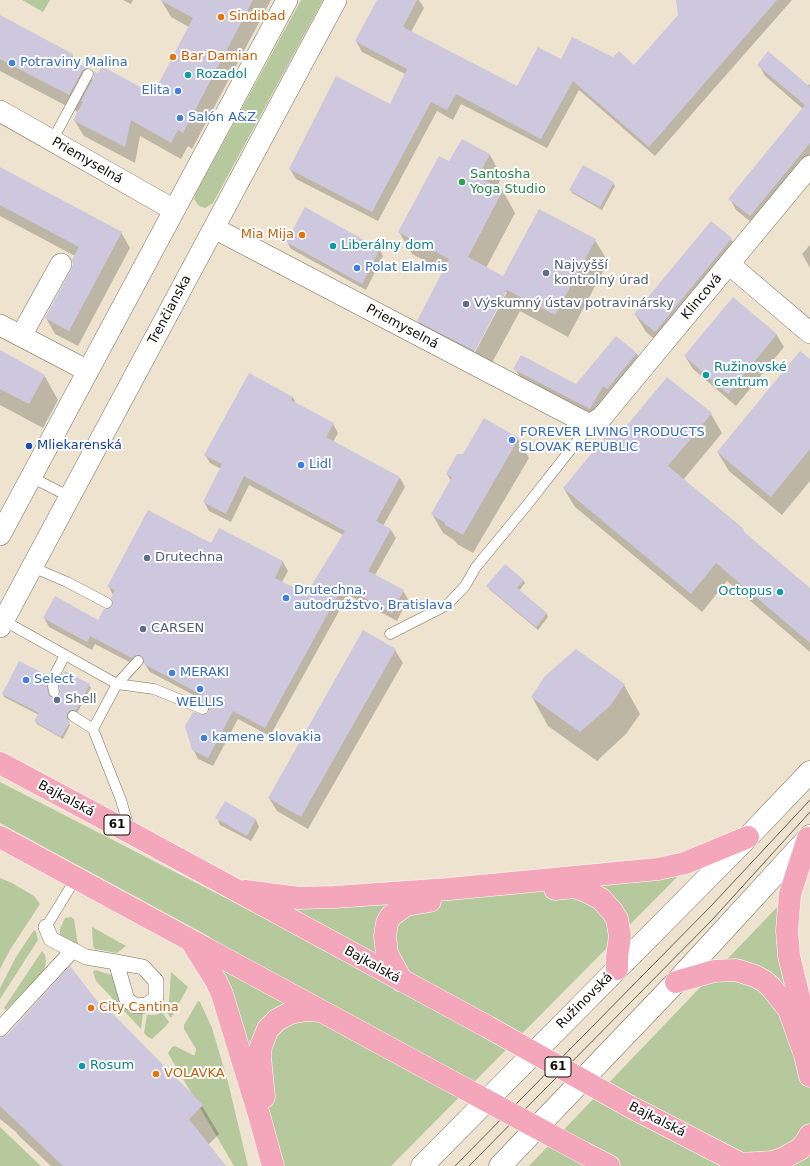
<!DOCTYPE html>
<html>
<head>
<meta charset="utf-8">
<style>
	body { margin:0 }
	canvas { display:block; background:#eee3ce }
</style>
</head>
<body>
<canvas width="810" height="1166"></canvas>
<script>
const ctx = document.querySelector('canvas').getContext('2d');
ctx.lineJoin = 'round';
function paint(path, color) { ctx.fillStyle = color; ctx.fill(path, 'evenodd'); }
const poly = rows => new Path2D(rows.map(r => 'M' + r).join(''));
function strokePath(path, color, width, dash) { ctx.strokeStyle = color; ctx.lineWidth = width; ctx.lineCap = dash ? 'butt' : 'round'; ctx.setLineDash(dash || []); ctx.stroke(path); }
function write(font, color, halo, rows, align = 'center') {
  ctx.font = font + ' "DejaVu Sans",sans-serif'; ctx.lineWidth = 4; ctx.setLineDash([]); ctx.textBaseline = 'middle'; ctx.strokeStyle = halo; ctx.fillStyle = color; for (const [text, x, y, turn = 0] of rows) {
    ctx.save(); ctx.translate(x, y); ctx.rotate((+turn || 0) * Math.PI / 180); ctx.textAlign = isNaN(turn) ? turn : align; if (halo) ctx.strokeText(text, 0, 0); ctx.fillText(text, 0, 0); ctx.restore();
  }
}
paint(poly([
	[22,0,50,0,43,12],
	[301,0,323,0,213,203,205,208,199,206,194,199,196,193],
	[0,782,247,909,406,897,685,869,391,1166,279,1166,251,1065,210,937,0,823],
	[0,878,12,883,34,896,40,904,10,950,0,969],
	[782,902,810,1062,810,1166,529,1166],
	[71,917,74,919,78,945,60,936,60,929,63,922,65,918],
	[92,927,126,946,117,953,95,949,93,946],
	[34,930,36,932,38,940,0,999,0,988,16,957],
	[42,951,45,955,46,961,45,967,42,973,6,1010,4,1008],
	[95,970,105,973,112,975,116,982,125,1004,143,1014,141,1029,96,981,93,972],
	[171,972,188,987,171,1018,165,1010,169,1002],
	[198,1001,200,1002,212,1028,228,1082,248,1166,234,1166,169,1055,168,1053,172,1047,175,1046,193,1055,195,1055,196,1049,184,1029,184,1025],
	[162,1012,169,1022,165,1027,152,1039,148,1037,144,1033,147,1015,156,1015],
	[0,1127,41,1166,0,1166]
]), '#b6c99d');
paint(poly([
	[123,0,133,0,131,4],
	[161,0,271,0,192,149,188,146,181,159,140,136,135,163,84,136,74,120,78,112,0,71,0,17,72,55,77,64,87,68,93,80,153,95,189,27,171,17],
	[378,0,419,0,424,8,411,32,517,88,561,60,614,59,634,66,679,15,677,0,792,0,655,156,579,90,547,148,461,104,453,120,437,111,378,221,296,179,290,169,391,106,405,74,362,52,356,41],
	[759,65,807,86,810,84,810,162,757,227,736,210,730,199,803,109,765,76],
	[463,140,490,155,502,177,496,188,503,191,515,213,486,268,503,277,595,240,608,262,568,337,520,311,487,372,431,343,418,321,444,271,412,254,399,232,450,162],
	[505,292,507,292,473,356,472,355],
	[0,168,121,232,130,248,78,346,55,334,46,318,72,270,75,256,0,216],
	[613,183,615,186,602,210,572,193,570,190],
	[305,209,380,250,383,256,366,290,291,249,287,242],
	[731,239,742,257,666,349,646,332,635,314],
	[810,245,810,268,802,254],
	[776,334,784,347,736,406,693,369,685,356],
	[616,337,637,354,643,365,596,419,521,379,515,369,577,385],
	[0,352,44,375,58,400,43,428,0,405],
	[810,361,810,481,782,515,729,471,718,453],
	[293,397,296,404,333,424,338,433,333,442,400,478,405,487,383,526,391,530,396,538,375,575,403,591,408,599,397,621,348,595,270,736,238,719,213,766,198,759,193,749,204,717,211,712,205,709,201,699,150,672,144,663,141,663,137,666,95,644,92,650,49,627,44,618,99,621,111,609,115,603,113,595,109,587,212,544,219,529,283,562,288,571,282,582,307,596,343,535,249,485,231,522,209,511,204,502,221,469,210,463,205,455],
	[711,414,722,433,683,480,743,530,746,535,810,589,810,652,727,581,702,612,575,507,564,489,624,431],
	[518,439,529,458,473,553,457,544,454,540,443,533,432,514,451,481,447,474,464,455],
	[523,580,525,583,519,591,547,614,548,617,538,630,489,589,488,586],
	[395,650,403,663,308,829,277,811,269,798],
	[66,672,89,685,91,688,77,713,69,716,68,722,70,725,63,739,37,724,36,721,39,715,4,697,3,694,46,676,48,679,47,685,49,696,51,699,56,699,61,695],
	[624,685,640,714,626,734,597,761,548,726,532,697],
	[225,803,256,820,259,827,251,841,220,825,217,818],
	[101,1007,202,1106,219,1134,208,1145,224,1166,51,1166,19,1136,16,1132,0,1119,0,1039]
]), '#0003');
paint(poly([
	[160,0,253,0,183,133,178,130,171,143,131,120,125,147,73,120,83,102,81,101,94,77,93,71,98,73,102,66,153,94,193,18],
	[377,0,417,0,403,27,517,86,538,47,561,59,572,37,613,57,619,51,634,65,678,15,676,0,777,0,649,147,573,81,541,139,456,94,447,110,431,102,372,212,289,169,336,76,390,104,407,69,355,41],
	[0,15,73,54,70,59,87,68,82,71,69,95,0,59],
	[768,51,810,87,810,143,750,216,728,199,805,105,757,65],
	[462,139,490,154,478,177,503,190,468,257,503,276,539,209,596,239,555,315,507,290,475,351,417,321,449,259,398,232,439,156,449,161],
	[583,165,614,182,600,207,569,190],
	[0,167,122,232,69,331,45,318,71,270,73,264,72,260,79,247,0,205],
	[305,207,380,249,362,284,286,242],
	[711,221,732,238,655,332,634,314],
	[733,297,777,334,728,394,684,356],
	[616,336,637,353,607,389,603,386,590,409,513,369,521,355,576,384],
	[0,350,45,375,29,404,0,389],
	[800,351,810,359,810,449,771,497,717,452],
	[249,373,293,397,291,400,334,423,326,437,400,477,376,521,391,529,368,571,404,590,392,613,343,586,265,728,233,711,208,758,192,750,185,726,193,712,203,715,209,712,209,708,208,705,199,700,202,695,144,664,144,659,140,655,136,655,132,658,90,636,87,642,43,618,55,596,98,620,104,609,111,608,113,603,111,598,115,590,107,587,148,510,211,543,219,528,283,561,275,578,306,594,345,531,244,476,226,514,203,502,222,464,204,455],
	[667,377,712,413,668,466,744,529,743,531,810,588,810,643,716,563,691,594,563,488,616,424,623,430],
	[484,418,519,438,463,535,445,525,445,523,431,514,452,477,446,474,457,454,463,454],
	[505,564,524,580,517,588,547,613,536,627,486,586],
	[363,630,396,649,301,817,268,798],
	[576,649,625,684,610,706,580,732,531,697,545,676],
	[19,661,47,675,46,681,48,693,52,698,58,697,60,695,59,682,65,671,90,684,76,710,70,710,67,713,67,719,70,722,61,737,34,721,39,713,2,694],
	[225,801,256,819,247,836,215,818],
	[70,966,101,1006,103,1004,203,1105,189,1119,226,1166,63,1166,0,1106,0,1038,7,1035]
]), '#cdc8de');
const service = poly([
	[52,141,88,74],
	[31,477,70,497],
	[32,567,67,582,107,603],
	[1,619,117,684,138,661],
	[390,634,447,605,465,586,476,567,527,505,590,425],
	[54,692,52,680,65,655],
	[73,716,93,729],
	[130,831,121,800,93,729,117,684,154,689,203,709],
	[46,927,76,878]
]);
const pedestrian = poly([
	[46,927,51,939,86,957,116,962,143,967,156,981,156,998,147,1005,136,1006,127,1000,116,962],
	[0,1029,73,950]
]);
const minor = poly([
	[0,111,174,210],
	[214,228,590,425,602,417,810,166],
	[729,264,810,333],
	[0,325,88,371],
	[21,336,61,264],
	[0,535,287,0],
	[0,627,336,0]
]);
const tertiary = poly([
	[422,1166,748,837,810,772],
	[500,1166,676,982,810,836]
]);
const primary = poly([
	[0,763,131,833,488,1027],
	[0,837,443,1077],
	[808,838,790,894,787,931,789,956,810,1043],
	[555,889,574,887,588,892,601,899,612,911,617,919,620,936,617,957,617,969],
	[245,891,299,898,335,897,449,889,658,869,685,863,748,837],
	[191,941,216,981,222,994,259,1115,273,1166],
	[402,981,387,954,385,936,387,923,391,916,406,905,430,901],
	[676,982,714,971,736,970,755,976,764,981,771,987,789,1010,805,1055,810,1076],
	[264,1097,260,1057,261,1046,268,1029,277,1020,290,1013,306,1010,321,1011],
	[629,1106,745,1166],
	[582,1152,609,1166],
	[740,1164,773,1162,784,1158,800,1149,806,1142,810,1135]
]);
strokePath(service, '#796f5d', 11);
strokePath(pedestrian, '#796f5d', 16);
strokePath(minor, '#796f5d', 22);
strokePath(tertiary, '#796f5d', 23);
strokePath(primary, '#fff', 23);
strokePath(service, '#fff', 10);
strokePath(pedestrian, '#fff', 15);
strokePath(minor, '#fff', 21);
strokePath(tertiary, '#fff', 22);
strokePath(primary, '#f4a6bb', 22);
strokePath(poly([
	[455,1166,711,906,810,800],
	[469,1166,712,920,810,812]
]), '#666054', 1);
const primaryBridge = poly([
	[488,1027,629,1106],
	[443,1077,582,1152]
]);
strokePath(primaryBridge, '#fff', 23, []);
strokePath(primaryBridge, '#f4a6bb', 22);
for (const [x, y, r, color] of [
	[221,17,4,"#e8710a"],
	[173,57,4,"#e8710a"],
	[12,63,4,"#3f7fe0"],
	[188,75,4,"#0f9aa8"],
	[178,91,4,"#3f7fe0"],
	[180,118,4,"#3f7fe0"],
	[462,182,4,"#2e9e5b"],
	[302,235,4,"#e8710a"],
	[333,246,4,"#0f9aa8"],
	[357,268,4,"#3f7fe0"],
	[546,273,4,"#5c6f8a"],
	[466,304,4,"#5c6f8a"],
	[706,375,4,"#0f9aa8"],
	[512,440,4,"#3f7fe0"],
	[29,446,4,"#1a4fb4"],
	[301,465,4,"#3f7fe0"],
	[147,558,4,"#5c6f8a"],
	[780,592,4,"#0f9aa8"],
	[286,598,4,"#3f7fe0"],
	[143,629,4,"#5c6f8a"],
	[172,673,4,"#3f7fe0"],
	[26,680,4,"#3f7fe0"],
	[200,689,4,"#3f7fe0"],
	[57,700,4,"#5c6f8a"],
	[204,738,4,"#3f7fe0"],
	[91,1008,4,"#e8710a"],
	[82,1066,4,"#0f9aa8"],
	[156,1074,4,"#e8710a"]
]) { const dot = new Path2D(); dot.arc(x, y, r, 0, 2 * Math.PI); ctx.fillStyle = color; ctx.fill(dot); strokePath(dot, '#fff', 1.5); }
for (const [x, y, w] of [
	[117,825,26],
	[558,1067,26]
]) { const box = new Path2D(); box.roundRect(x - w / 2, y - 10, w, 20, 3); ctx.fillStyle = '#fff'; ctx.fill(box); strokePath(box, '#100d06', 1); }
write('bold 12px', '#100d06', null, [
	["61",117,825],
	["61",558,1067]
]);
write('13px', '#c56008', '#fff', [
	["Sindibad",229,17],
	["Bar Damian",181,57],
	["Mia Mija",294,235,"right"],
	["City Cantina",99,1008],
	["VOLAVKA",164,1074]
], 'left');
write('13px', '#366cbe', '#fff', [
	["Potraviny Malina",20,63],
	["Elita",170,91,"right"],
	["Salón A&Z",188,118],
	["Polat Elalmis",365,268],
	["FOREVER LIVING PRODUCTS",520,433],
	["SLOVAK REPUBLIC",520,448],
	["Lidl",309,465],
	["Drutechna,",294,591],
	["autodružstvo, Bratislava",294,606],
	["MERAKI",180,673],
	["Select",34,680],
	["WELLIS",200,703,"center"],
	["kamene slovakia",212,738]
], 'left');
write('13px', '#0d838f', '#fff', [
	["Rozadol",196,75],
	["Liberálny dom",341,246],
	["Ružinovské",714,368],
	["centrum",714,383],
	["Octopus",772,592,"right"],
	["Rosum",90,1066]
], 'left');
write('13px', '#100d06', '#fff', [
	["Priemyselná",87,161,30],
	["Klincová",702,297,-50],
	["Trenčianska",170,310,-62],
	["Priemyselná",402,327,28],
	["Bajkalská",66,799,28],
	["Bajkalská",372,965,29],
	["Ružinovská",585,1001,-45],
	["Bajkalská",657,1120,27]
]);
write('13px', '#27864d', '#fff', [
	["Santosha",470,175],
	["Yoga Studio",470,190]
], 'left');
write('13px', '#4e5e75', '#fff', [
	["Najvyšší",554,266],
	["kontrolný úrad",554,281],
	["Výskumný ústav potravinársky",474,304],
	["Drutechna",155,558],
	["CARSEN",151,629],
	["Shell",65,700]
], 'left');
write('13px', '#164399', '#fff', [
	["Mliekarenská",37,446]
], 'left');
</script>
</body>
</html>
